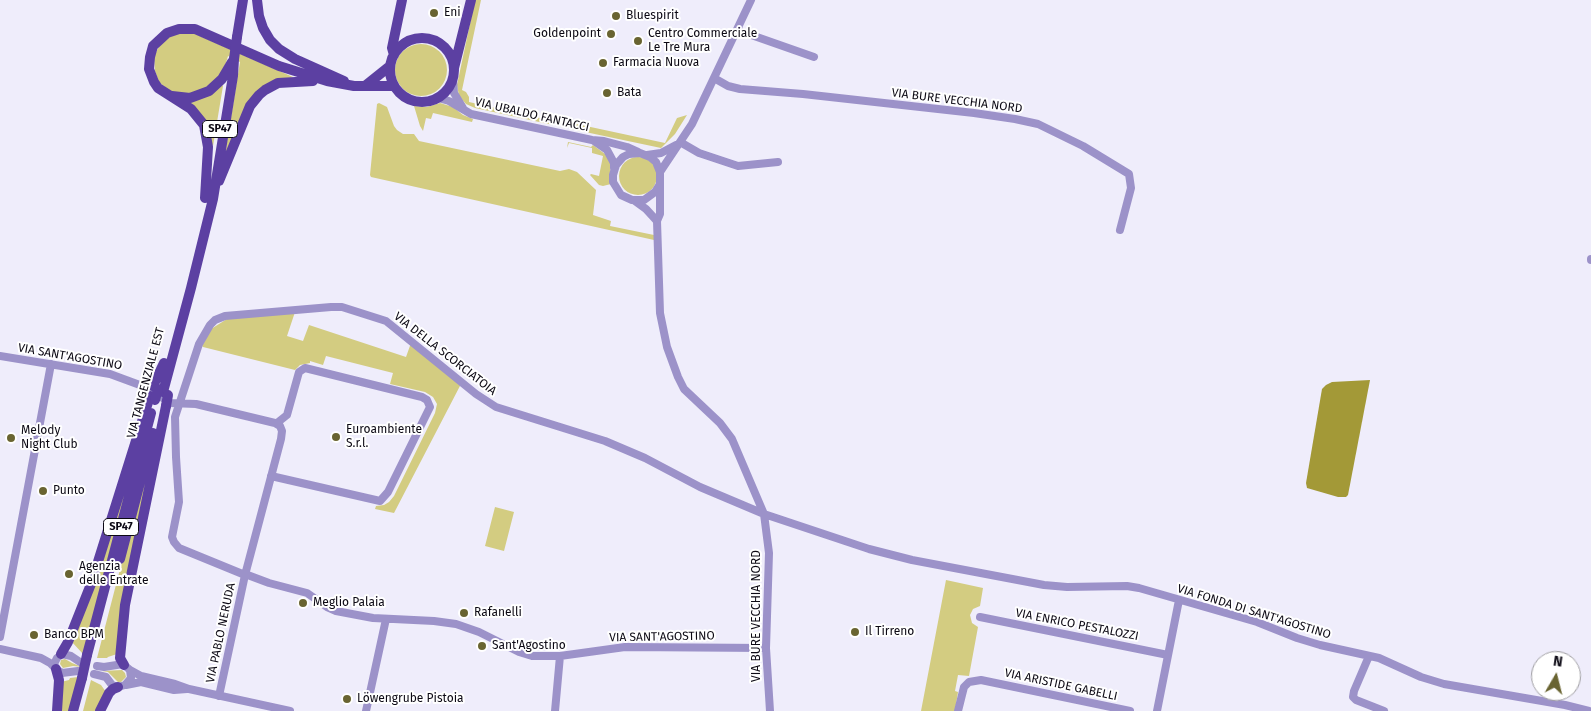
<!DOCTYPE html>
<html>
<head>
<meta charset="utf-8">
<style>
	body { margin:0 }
	#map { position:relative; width:1591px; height:711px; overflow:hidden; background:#efedfb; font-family:"Fira Sans",sans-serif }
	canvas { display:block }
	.north { position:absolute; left:1531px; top:651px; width:50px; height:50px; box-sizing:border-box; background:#fff; border:1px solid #9e9da1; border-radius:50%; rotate:8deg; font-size:14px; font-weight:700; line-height:20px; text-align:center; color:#0c0914 }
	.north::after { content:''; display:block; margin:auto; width:18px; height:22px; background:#696431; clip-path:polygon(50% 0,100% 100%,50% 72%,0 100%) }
</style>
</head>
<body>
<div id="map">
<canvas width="1591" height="711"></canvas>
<div class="north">N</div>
</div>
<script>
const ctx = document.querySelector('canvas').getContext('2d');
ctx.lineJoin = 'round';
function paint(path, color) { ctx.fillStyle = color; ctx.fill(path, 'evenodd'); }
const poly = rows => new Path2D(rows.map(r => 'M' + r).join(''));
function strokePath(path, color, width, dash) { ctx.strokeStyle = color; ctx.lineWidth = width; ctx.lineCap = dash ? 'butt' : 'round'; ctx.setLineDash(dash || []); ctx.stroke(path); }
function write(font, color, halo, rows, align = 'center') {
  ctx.font = font + ' "Fira Sans",sans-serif'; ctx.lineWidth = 4; ctx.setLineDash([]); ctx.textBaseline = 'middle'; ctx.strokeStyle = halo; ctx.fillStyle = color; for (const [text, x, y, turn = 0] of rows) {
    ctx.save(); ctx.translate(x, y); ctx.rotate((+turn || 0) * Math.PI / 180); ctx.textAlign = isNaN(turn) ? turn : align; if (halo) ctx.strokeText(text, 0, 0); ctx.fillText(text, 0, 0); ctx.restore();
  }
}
paint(poly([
	[475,0,481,0,462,90,466,92,469,97,469,102,554,121,553,125,475,108,466,104,459,96,457,85],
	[193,33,293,77,261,89,224,160,240,62,228,56,226,63,216,82,196,93,176,93,167,89,159,82,155,71,154,57,157,50,164,40,175,34],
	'395 70a26 26 0 1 1 52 0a26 26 0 1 1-52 0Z',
	[222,85,223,86,213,146,187,100],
	[379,103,387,107,394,126,397,130,403,134,414,134,419,141,560,171,569,169,577,172,596,190,593,215,611,221,610,226,654,235,654,240,371,177,370,175,377,104],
	[440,103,453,107,463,115,473,119,472,122,433,113,431,119,426,118,423,131,420,126,414,106,427,107],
	[687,115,675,134,661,148,571,129,572,123,665,143,677,118],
	[568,142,591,147,593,145,605,154,610,162,611,184,603,186,599,185,590,175,591,174,599,176,603,156,592,153,592,148,569,143,567,148],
	'619 176a19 19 0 1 1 38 0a19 19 0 1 1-38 0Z',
	[295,312,287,336,303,341,309,325,406,357,411,343,461,384,394,513,375,509,376,506,384,505,389,502,394,496,435,413,437,404,433,397,425,392,390,384,393,373,326,356,323,365,310,361,310,363,300,365,295,370,203,347,202,346,211,329,227,319],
	[141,433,83,654,71,641],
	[154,438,117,654,108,657,107,658,97,658],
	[495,507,514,512,504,551,485,546],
	[946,580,983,588,980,606,973,609,970,615,972,623,978,627,969,676,958,675,955,691,958,692,955,711,921,711],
	[65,659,72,663,82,667,73,666,63,668,60,664,61,660],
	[122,670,125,673,126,677,121,682,118,682,108,672,102,671],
	[78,677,69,711,60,711,61,682,69,680,70,678],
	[91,680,101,685,106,692,97,711,83,711]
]), '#d3cc81');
paint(poly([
	[1370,380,1348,495,1346,497,1338,497,1307,488,1306,483,1322,389,1326,385,1332,382]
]), '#a39937');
strokePath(poly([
	[737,30,814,57],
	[453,78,454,93,463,108],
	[714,78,728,86,740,89,803,94,974,113,1015,119,1038,124,1083,146,1129,174,1131,188,1120,230],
	[438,98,449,101,471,114,592,140,604,141,627,147,638,152],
	[594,141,607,150,614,163,614,168],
	[680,142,699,153,738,166,778,162],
	[647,155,661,153,676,145],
	[660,172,656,162,650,157,640,153,629,154,623,157,616,165,613,175,613,182,621,195,632,200,644,200,655,192,660,184,660,172,692,124,751,0],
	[660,184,660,214,657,221,660,313,667,347,678,377,684,389,720,423,732,439,764,514,769,553,766,648,770,711],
	[635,201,646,209,657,221],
	[1591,259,1591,260],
	[0,356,110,374,148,388,170,403,196,404,275,423,280,426,282,431,281,439,245,575,219,696],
	[271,476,380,501,388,492,430,407,427,400,422,397,305,368,299,372,287,415,277,423],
	[245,574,269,583,307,593,327,607,336,611,373,618,434,621,456,624,479,632,519,652,532,656,560,656,625,647,766,648],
	[245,575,179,548,174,542,172,537,179,502,176,457,175,417,199,344,210,325,215,320,225,316,331,307,342,307,386,321,476,394,496,407,605,441,645,458,700,487,764,514,869,549,912,560,1044,585,1067,587,1127,586,1139,588,1257,622,1297,638,1320,645,1379,658,1421,677,1444,684,1565,705,1589,711],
	[980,617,1168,655],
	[0,637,51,364],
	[0,649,41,658,50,663,56,669],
	[1369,656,1354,691,1353,697,1356,700,1384,711],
	[130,670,141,676,175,684,189,689,290,711],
	[78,671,62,673,57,670,54,664,57,658,62,654,71,656,80,662],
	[94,674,106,677,112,685,118,687,125,685,131,678,130,670,123,664,104,667,97,666],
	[126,685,141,682,174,690,187,689],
	[366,711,386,619],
	[555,711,560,656],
	[958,711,964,687,969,682,981,680,1130,711],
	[1157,711,1179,600]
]), '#9c92c9', 8);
strokePath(poly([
	[257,0,259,16,263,28,270,40,279,49,295,59,344,81],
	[237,37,243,0],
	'390 70a32 32 0 1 1 64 0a32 32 0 1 1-64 0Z',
	[394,55,392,48,402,0],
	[454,68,471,0],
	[365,86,390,66],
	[172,96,190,98,209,91,222,79,232,62],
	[219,181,250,106,259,95,265,90,278,83,313,81],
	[205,198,208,147,204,125,191,109,158,88,154,82,149,69,150,57,153,46,167,33,179,29,195,29,279,66,327,81,354,86,394,86],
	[153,386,164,363],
	[163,392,191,288,213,199,233,76,234,59],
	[120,559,153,433],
	[61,654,68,642,91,584,150,396],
	[87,655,151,413],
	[124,665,120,658,125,605,166,406],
	[56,669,59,680,57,711],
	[73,711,82,678],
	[100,711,109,693,113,689,118,687]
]), '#5c40a2', 10);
strokePath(poly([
	[234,59,237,37],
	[155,400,158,389],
	[166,406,168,395],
	[82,678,87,655]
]), '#5c40a2', 10);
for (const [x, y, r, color] of [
	[434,13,5,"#696431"],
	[616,16,5,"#696431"],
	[611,34,5,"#696431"],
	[638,41,5,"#696431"],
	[603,63,5,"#696431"],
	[607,93,5,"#696431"],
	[336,437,5,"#696431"],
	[11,438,5,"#696431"],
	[43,491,5,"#696431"],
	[69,574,5,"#696431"],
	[303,603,5,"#696431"],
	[464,613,5,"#696431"],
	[855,632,5,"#696431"],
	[34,635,5,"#696431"],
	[482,646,5,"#696431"],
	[347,699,5,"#696431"]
]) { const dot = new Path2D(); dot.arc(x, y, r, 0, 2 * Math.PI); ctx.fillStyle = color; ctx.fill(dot); strokePath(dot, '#fff', 2); }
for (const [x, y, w] of [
	[220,129,35],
	[121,527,35]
]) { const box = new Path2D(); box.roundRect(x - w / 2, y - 8.5, w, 17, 4); ctx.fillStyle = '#fff'; ctx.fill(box); strokePath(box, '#0c0914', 1); }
write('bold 11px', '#0c0914', null, [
	["SP47",220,129],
	["SP47",121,527]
]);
write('12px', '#0c0914', '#fff', [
	["Eni",444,13],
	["Bluespirit",626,16],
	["Goldenpoint",601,34,"right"],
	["Centro Commerciale",648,34],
	["Le Tre Mura",648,48],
	["Farmacia Nuova",613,63],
	["Bata",617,93],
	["Euroambiente",346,430],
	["S.r.l.",346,444],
	["Melody",21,431],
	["Night Club",21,445],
	["Punto",53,491],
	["Agenzia",79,567],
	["delle Entrate",79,581],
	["Meglio Palaia",313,603],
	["Rafanelli",474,613],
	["Il Tirreno",865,632],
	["Banco BPM",44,635],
	["Sant'Agostino",492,646],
	["Löwengrube Pistoia",357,699]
], 'left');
write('12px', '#0c0914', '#fff', [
	["VIA BURE VECCHIA NORD",957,101,7],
	["VIA UBALDO FANTACCI",532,115,13],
	["VIA DELLA SCORCIATOIA",445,354,38],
	["VIA SANT'AGOSTINO",70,357,10],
	["VIA TANGENZIALE EST",146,383,-75],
	["VIA FONDA DI SANT'AGOSTINO",1254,612,17],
	["VIA BURE VECCHIA NORD",757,616,-90],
	["VIA ENRICO PESTALOZZI",1077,625,11],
	["VIA PABLO NERUDA",221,633,-78],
	["VIA SANT'AGOSTINO",662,637,-1],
	["VIA ARISTIDE GABELLI",1061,685,12]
]);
</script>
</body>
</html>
